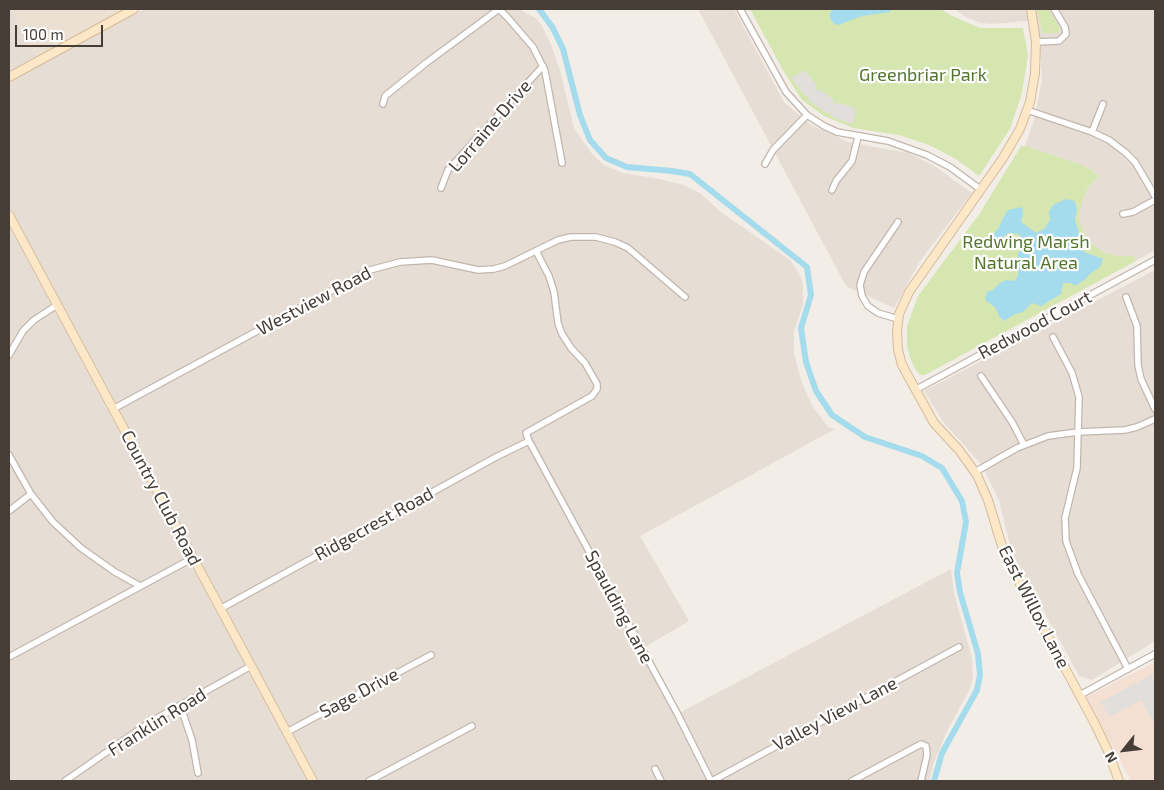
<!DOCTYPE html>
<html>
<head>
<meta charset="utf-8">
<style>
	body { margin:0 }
	#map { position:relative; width:1164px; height:790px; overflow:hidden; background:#f3ede7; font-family:"Exo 2",sans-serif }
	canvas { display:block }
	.frame { position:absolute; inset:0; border:10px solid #453d36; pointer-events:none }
	.north { position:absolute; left:1099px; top:725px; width:50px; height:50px; -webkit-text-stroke:4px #fff; paint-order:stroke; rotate:241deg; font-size:14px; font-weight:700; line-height:20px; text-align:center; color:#453d36 }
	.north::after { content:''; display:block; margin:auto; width:18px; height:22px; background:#453d36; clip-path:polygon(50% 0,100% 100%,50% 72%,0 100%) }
	.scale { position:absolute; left:15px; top:25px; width:88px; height:22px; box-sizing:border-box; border:2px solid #453d36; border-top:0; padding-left:6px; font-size:15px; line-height:18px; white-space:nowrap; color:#453d36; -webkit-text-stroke:4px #fff; paint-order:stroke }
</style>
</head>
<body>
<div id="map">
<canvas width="1164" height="790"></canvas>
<div class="frame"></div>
<div class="north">N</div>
<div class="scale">100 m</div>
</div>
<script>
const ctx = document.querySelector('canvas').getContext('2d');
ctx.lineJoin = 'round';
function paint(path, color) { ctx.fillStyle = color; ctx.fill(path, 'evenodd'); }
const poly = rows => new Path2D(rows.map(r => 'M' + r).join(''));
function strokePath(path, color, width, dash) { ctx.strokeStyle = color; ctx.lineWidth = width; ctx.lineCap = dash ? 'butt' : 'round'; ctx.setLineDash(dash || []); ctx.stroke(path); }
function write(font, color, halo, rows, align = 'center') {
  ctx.font = font + ' "Exo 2",sans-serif'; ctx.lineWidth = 4.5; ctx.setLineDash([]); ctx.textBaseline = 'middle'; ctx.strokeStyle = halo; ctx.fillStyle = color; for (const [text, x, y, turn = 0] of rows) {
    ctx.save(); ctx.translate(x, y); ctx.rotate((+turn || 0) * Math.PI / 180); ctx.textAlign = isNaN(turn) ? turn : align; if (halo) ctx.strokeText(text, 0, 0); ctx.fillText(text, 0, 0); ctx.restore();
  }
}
paint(poly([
	[9,9,11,9,37,56,9,71],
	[144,9,521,9,524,12,536,18,542,26,551,45,560,70,574,128,592,154,604,165,623,173,660,179,683,185,700,193,721,212,790,260,799,273,803,284,803,305,794,331,794,354,802,383,813,407,828,427,835,429,640,536,689,621,645,647,681,712,951,569,954,593,972,658,973,678,969,691,948,729,934,762,929,781,317,781,9,208,9,81],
	[698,9,734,9,784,102,811,125,848,142,908,153,933,165,972,193,920,261,894,308,846,286],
	[954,9,1155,9,1155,250,1136,261,1133,256,1119,256,1103,252,1091,243,1083,231,1079,218,1082,201,1089,186,1100,176,1090,169,1077,163,1025,146,1034,120,1042,80,1038,20,992,24,981,23,966,17],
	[9,225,281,730,308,781,9,781],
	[1155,270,1155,641,1092,680,1079,676,1015,558,1010,546,999,500,981,464,944,423,924,391]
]), '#e6ded5');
paint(poly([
	[1155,662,1155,781,1131,781,1086,697]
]), '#f4e0d3');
paint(poly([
	[11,9,127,9,37,56]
]), '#ebe0d1');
paint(poly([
	[750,9,941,9,950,15,980,28,1023,28,1028,55,1022,93,1010,129,979,176,956,159,929,145,899,135,853,128,824,116,802,100,784,72],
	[1037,9,1048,9,1059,26,1060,29,1058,33,1042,33],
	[1021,146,1025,146,1077,163,1090,169,1100,176,1089,186,1082,201,1079,218,1083,231,1091,243,1103,252,1119,256,1134,256,1136,261,925,375,920,375,915,369,910,358,907,346,907,326,918,296,980,213]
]), '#d6e6b1');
paint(poly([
	[805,70,817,86,815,89,815,91,819,89,835,101,833,104,835,105,837,102,856,109,853,124,830,116,831,111,828,114,808,100,810,95,806,97,791,78],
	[1155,673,1155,726,1141,700,1109,717,1101,702]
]), '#e1dedc');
paint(poly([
	[833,9,890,9,891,10,890,12,862,16,838,25,834,24,830,18,830,13],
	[1066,199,1075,201,1077,210,1075,219,1084,252,1103,259,1100,267,1090,274,1087,278,1075,286,1071,283,1063,283,1061,294,1041,306,1032,303,1023,312,1015,314,1004,321,999,316,995,307,985,300,987,292,993,290,1000,283,1006,280,1014,281,1018,276,1018,253,1024,247,1019,234,1008,233,990,250,991,236,999,228,1003,218,1008,210,1022,207,1023,214,1021,222,1036,233,1044,229,1050,220,1049,212,1053,205]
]), '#a5dced');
strokePath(poly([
	[539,9,553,28,563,49,580,115,590,140,606,158,627,167,672,171,690,174,807,267,811,295,801,328,806,362,816,391,832,415,865,437,922,456,942,468,962,501,966,522,957,573,960,592,978,654,980,675,977,690,942,753,934,781]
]), '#a5dced', 6);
const street = poly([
	[499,9,508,18,533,47,545,71,562,163],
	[740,9,786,92,807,115,824,126,837,132,888,141,927,155,950,167,980,189],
	[1036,42,1059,41,1066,34,1065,27,1054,9],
	[383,104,385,96,426,63,499,9],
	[1027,110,1092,132,1109,140,1126,153,1135,162,1155,196],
	[1092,132,1103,104],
	[765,164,773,150,807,115],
	[441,188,448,170,543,66],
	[832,190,836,181,852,161,858,137],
	[1123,214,1133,212,1155,200],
	[898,222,864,272,860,285,862,296,868,306,878,313,898,319],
	[536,251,549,276,554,292,558,323,562,334,571,348,585,363,597,384,597,389,592,396,526,433,529,441,677,713,711,781],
	[1126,297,1137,326,1138,365,1141,379,1155,409],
	[1053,337,1072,373,1079,397,1077,468,1065,518,1066,541,1078,574,1128,669],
	[9,355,23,331,34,320,57,305],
	[981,376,1012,422,1024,445],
	[915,390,1155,260],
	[113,409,370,270,400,262,432,260,478,270,494,269,505,266,558,240,571,237,596,237,615,242,628,248,685,297],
	[9,455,31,494,53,522,81,548,115,572,140,586],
	[975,472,1017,448,1048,436,1078,432,1125,430,1137,427,1155,419],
	[9,511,31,494],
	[220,609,496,457,529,441],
	[9,657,193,558],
	[1080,695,1155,654],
	[180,705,192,740,198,773],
	[287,732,431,655],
	[655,769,661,781],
	[65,781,150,722,251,666],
	[369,781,472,726],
	[712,781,959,647],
	[852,781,921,744,926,746,927,755,921,781]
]);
const secondary = poly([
	[1031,9,1036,42,1035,73,1030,102,1020,129,1003,158,909,292,899,314,897,331,898,350,902,365,934,423,959,450,977,475,988,500,1005,556,1095,724,1108,751,1119,781],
	[9,77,134,9],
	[9,215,313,781]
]);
strokePath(street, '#c1b6ad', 8);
strokePath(secondary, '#d4bb9b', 10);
strokePath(street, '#fff', 5.5);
strokePath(secondary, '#fce7c7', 8);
write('18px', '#53752c', '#fff', [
	["Greenbriar Park",923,75],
	["Redwing Marsh",1026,242],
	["Natural Area",1026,263]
]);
write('18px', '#453d36', '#fff', [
	["Lorraine Drive",490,126,-49],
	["Westview Road",314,301,-28],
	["Redwood Court",1035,325,-28],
	["Country Club Road",161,498,62],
	["Ridgecrest Road",374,524,-29],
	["Spaulding Lane",619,607,62],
	["East Willox Lane",1034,607,63],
	["Sage Drive",359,693,-28],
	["Valley View Lane",835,714,-28],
	["Franklin Road",157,722,-32]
]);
</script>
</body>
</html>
